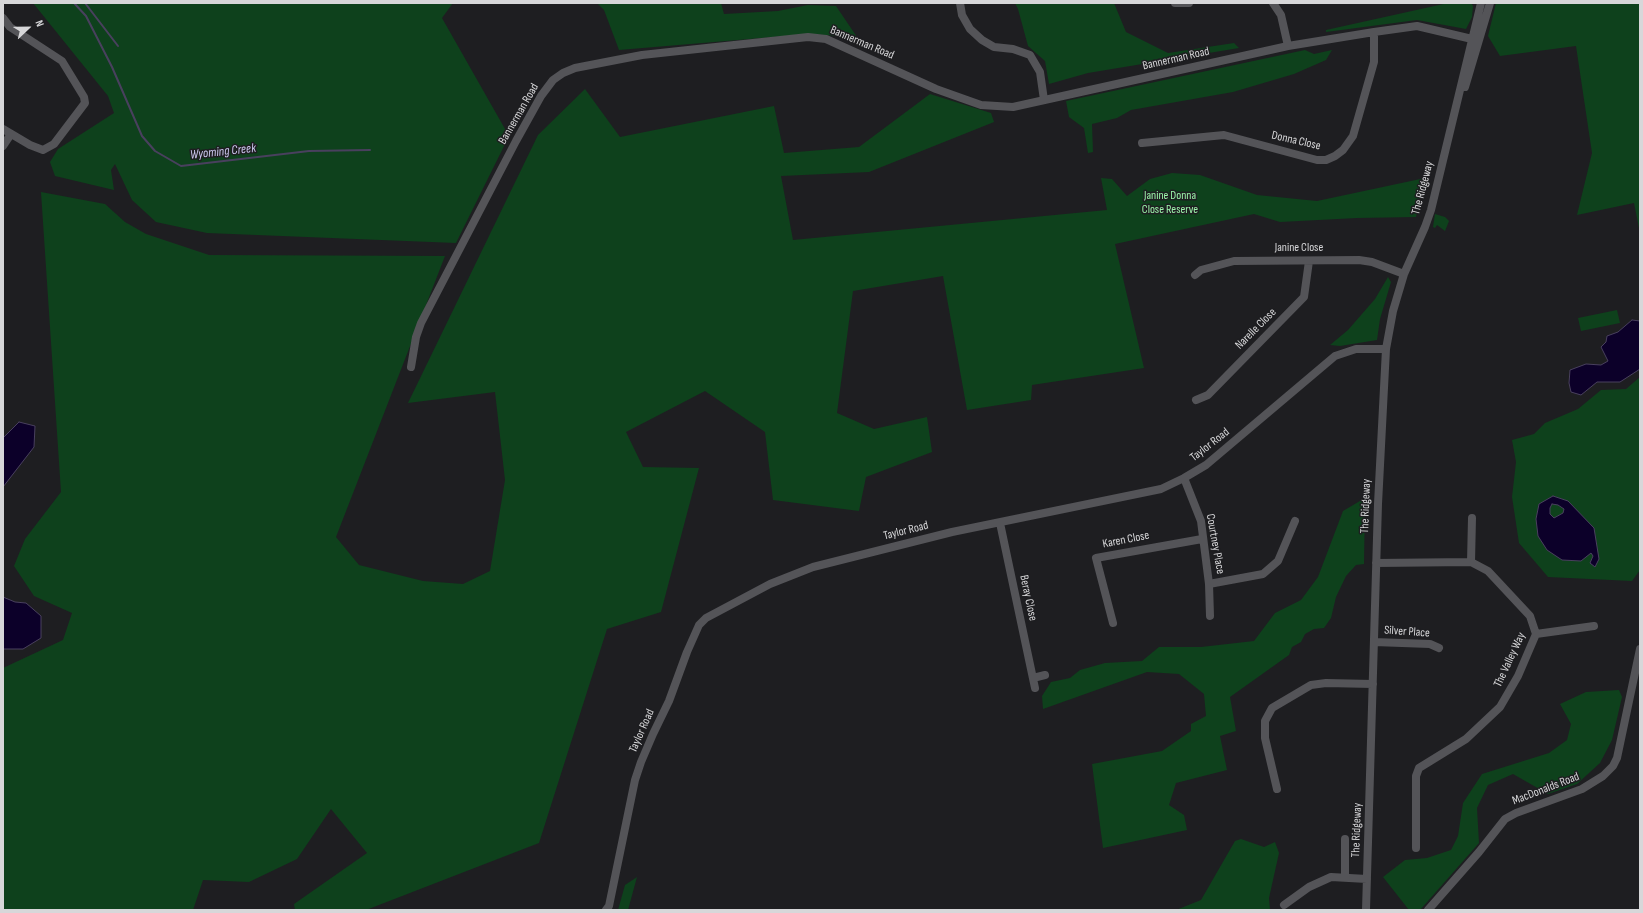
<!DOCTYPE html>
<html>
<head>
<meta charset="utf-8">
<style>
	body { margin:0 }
	#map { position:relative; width:1643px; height:913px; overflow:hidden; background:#1e1e21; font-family:"Sofia Sans Condensed",sans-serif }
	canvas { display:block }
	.frame { position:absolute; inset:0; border:4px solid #d7d7d9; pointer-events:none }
	.north { position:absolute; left:8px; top:8px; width:40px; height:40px; -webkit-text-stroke:3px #1e1e21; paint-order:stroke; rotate:68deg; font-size:11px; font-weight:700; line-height:16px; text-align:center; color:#d7d7d9 }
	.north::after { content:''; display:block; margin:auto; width:14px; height:18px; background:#d7d7d9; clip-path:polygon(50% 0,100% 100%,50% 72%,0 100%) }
</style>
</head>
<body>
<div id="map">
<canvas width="1643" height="913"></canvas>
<div class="frame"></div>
<div class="north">N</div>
</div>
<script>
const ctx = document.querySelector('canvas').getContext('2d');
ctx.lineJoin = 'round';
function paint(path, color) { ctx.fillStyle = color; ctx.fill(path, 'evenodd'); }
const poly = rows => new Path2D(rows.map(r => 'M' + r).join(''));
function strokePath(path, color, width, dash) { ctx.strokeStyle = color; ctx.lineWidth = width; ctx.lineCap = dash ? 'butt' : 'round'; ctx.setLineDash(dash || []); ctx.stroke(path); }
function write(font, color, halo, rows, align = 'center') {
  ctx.font = font + ' "Sofia Sans Condensed",sans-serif'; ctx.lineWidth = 3; ctx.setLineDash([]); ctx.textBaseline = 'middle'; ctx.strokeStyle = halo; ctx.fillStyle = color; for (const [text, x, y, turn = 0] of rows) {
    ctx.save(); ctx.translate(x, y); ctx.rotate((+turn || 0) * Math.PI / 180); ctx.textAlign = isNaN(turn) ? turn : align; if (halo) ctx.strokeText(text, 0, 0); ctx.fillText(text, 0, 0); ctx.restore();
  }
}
paint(poly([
	[33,3,453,3,442,18,509,136,456,243,207,233,156,222,132,200,115,164,111,170,114,190,55,176,50,162,58,149,114,113,108,96],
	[597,3,721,3,724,14,778,11,808,5,836,6,857,37,809,34,619,50,604,10],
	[1015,3,1114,3,1126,32,1168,53,1234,43,1239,48,1088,73,1049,84,1045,61,1028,46,1018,9],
	[1448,3,1471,3,1473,6,1472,17,1466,29,1417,20,1326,32,1326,30],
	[1496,3,1640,3,1640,233,1634,203,1577,215,1592,153,1576,46,1500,56,1488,36],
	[1305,50,1314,54,1332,50,1326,60,1294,74,1233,92,1131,110,1117,118,1092,124,1093,152,1088,153,1084,128,1069,117,1066,101],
	[585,89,620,137,774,106,784,153,859,147,930,94,991,113,994,122,869,172,781,176,793,240,1107,210,1101,178,1112,179,1127,196,1150,179,1172,173,1200,175,1257,195,1317,201,1425,178,1416,217,1357,218,1280,222,1254,214,1115,244,1144,368,1032,385,1031,400,967,410,943,276,853,291,837,413,874,429,927,417,932,452,866,477,859,511,773,500,765,432,705,391,626,432,643,467,699,468,661,612,607,629,539,843,366,910,295,910,294,904,367,853,331,809,297,859,249,882,203,880,193,910,3,910,3,668,63,640,72,613,34,596,14,566,25,539,61,492,41,192,105,204,125,222,146,234,209,255,445,256,336,537,359,565,423,581,463,584,490,571,505,480,495,392,408,403,538,135],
	[1435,214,1445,217,1449,221,1445,231,1437,225,1435,228,1433,227],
	[1388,277,1391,282,1380,319,1377,340,1340,346,1330,345,1348,330,1375,299],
	[1617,310,1620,323,1581,331,1578,318],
	[1640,377,1640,570,1632,581,1548,577,1519,543,1512,497,1516,462,1512,440,1534,434,1545,423,1578,409,1601,390,1626,389],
	[1365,498,1364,564,1356,565,1346,576,1336,597,1331,618,1324,628,1314,629,1305,634,1301,642,1292,647,1289,655,1230,697,1236,731,1220,736,1227,770,1176,783,1169,805,1184,815,1187,830,1103,848,1092,764,1162,751,1191,731,1191,724,1206,716,1204,694,1179,674,1147,672,1043,709,1042,696,1051,682,1070,678,1080,670,1105,663,1142,661,1159,647,1201,647,1254,641,1275,613,1301,600,1318,577,1343,511],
	[1619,690,1622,697,1612,740,1600,763,1577,784,1548,794,1513,774,1488,785,1477,808,1479,843,1420,910,1409,910,1383,877,1405,860,1427,858,1451,850,1458,836,1463,803,1482,774,1549,753,1567,740,1571,724,1560,704,1586,692],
	[1241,839,1264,847,1275,842,1279,853,1269,898,1270,910,1176,910,1201,900,1235,841],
	[637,877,628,910,618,910,625,885]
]), '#0e411c');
const water = poly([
	[1632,320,1640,321,1640,369,1620,382,1597,382,1581,395,1571,392,1569,383,1570,370,1586,364,1601,365,1608,361,1601,347,1606,342,1607,336,1618,332,1632,320],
	[19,422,35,426,34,447,3,487,3,438,19,422],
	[1553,496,1568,501,1594,528,1599,559,1595,567,1590,563,1593,556,1591,553,1581,561,1562,560,1547,550,1538,536,1536,519,1539,504,1553,496],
	[1552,504,1558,505,1564,509,1563,513,1554,518,1550,514,1550,508,1552,504],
	[3,597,15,602,26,603,41,616,41,638,23,649,3,649,3,597]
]);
paint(water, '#0c0029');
strokePath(water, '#49405e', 1);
strokePath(poly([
	[74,3,86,16,112,67,142,136,155,151,181,166,309,151,370,150],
	[85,3,118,46]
]), '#49405e', 2);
strokePath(poly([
	[960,3,962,15,970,29,982,40,994,47,1013,49,1030,55,1040,72,1044,100],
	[1175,3,1189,3],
	[1273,3,1281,15,1288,46],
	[3,18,10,27,62,61,84,97,85,103,54,144,43,150,30,145,3,129],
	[1465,87,1490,3],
	[1142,143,1224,135,1317,160,1326,160,1335,156,1343,150,1353,136,1374,62,1374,32],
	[3,146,11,134],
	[1195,275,1201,270,1234,261,1359,260,1372,262,1404,274],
	[411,367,416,337,421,323,516,141,541,96,553,80,563,73,575,68,642,55,808,37,826,39,936,89,981,105,1013,107,1288,46,1374,32,1417,26,1472,39],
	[1196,400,1208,395,1304,297,1309,261],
	[1184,478,1201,521,1209,584,1210,616],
	[1000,523,1035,688],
	[1471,562,1472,518],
	[1376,563,1471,562,1488,571,1530,616,1536,634,1518,676,1500,707,1466,739,1419,768,1416,776,1416,848],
	[1209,584,1263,574,1278,561,1295,521],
	[1113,623,1096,558,1202,539],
	[1536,634,1594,626],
	[1374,642,1430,644,1439,648],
	[1033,678,1045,675],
	[1277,789,1265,738,1265,721,1272,708,1311,685,1326,683,1373,684],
	[1345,876,1345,839],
	[1284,905,1309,887,1331,877,1367,879],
	[606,910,609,906,635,780,641,762,653,734,669,701,687,652,699,625,706,618,770,584,813,567,952,532,1161,489,1184,478,1206,465,1335,356,1356,349,1386,349],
	[1366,910,1378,504,1386,349,1393,311,1404,274,1425,227,1431,210,1481,3],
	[1428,910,1479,852,1505,819,1516,813,1582,789,1603,776,1613,766,1617,758,1640,649]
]), '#545458', 8);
write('12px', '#d7d7d9', '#1e1e21', [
	["Bannerman Road",862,43,23],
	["Bannerman Road",1176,59,-13],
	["Bannerman Road",519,114,-60],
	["Donna Close",1296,141,13],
	["The Ridgeway",1423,188,-75],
	["Janine Close",1299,248],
	["Narelle Close",1256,329,-45],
	["Taylor Road",1210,445,-38],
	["The Ridgeway",1366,506,-88],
	["Taylor Road",906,531,-14],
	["Karen Close",1126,540,-11],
	["Courtney Place",1215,544,80],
	["Beray Close",1028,598,78],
	["Silver Place",1407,632,4],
	["The Valley Way",1510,660,-65],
	["Taylor Road",642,731,-66],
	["MacDonalds Road",1546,789,-21],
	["The Ridgeway",1357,830,-88]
]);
write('12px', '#9cf6ab', '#1e1e21', [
	["Janine Donna",1170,196],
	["Close Reserve",1170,210]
]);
write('italic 13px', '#ccc8ef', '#1e1e21', [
	["Wyoming Creek",223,152,-6]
]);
</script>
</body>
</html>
